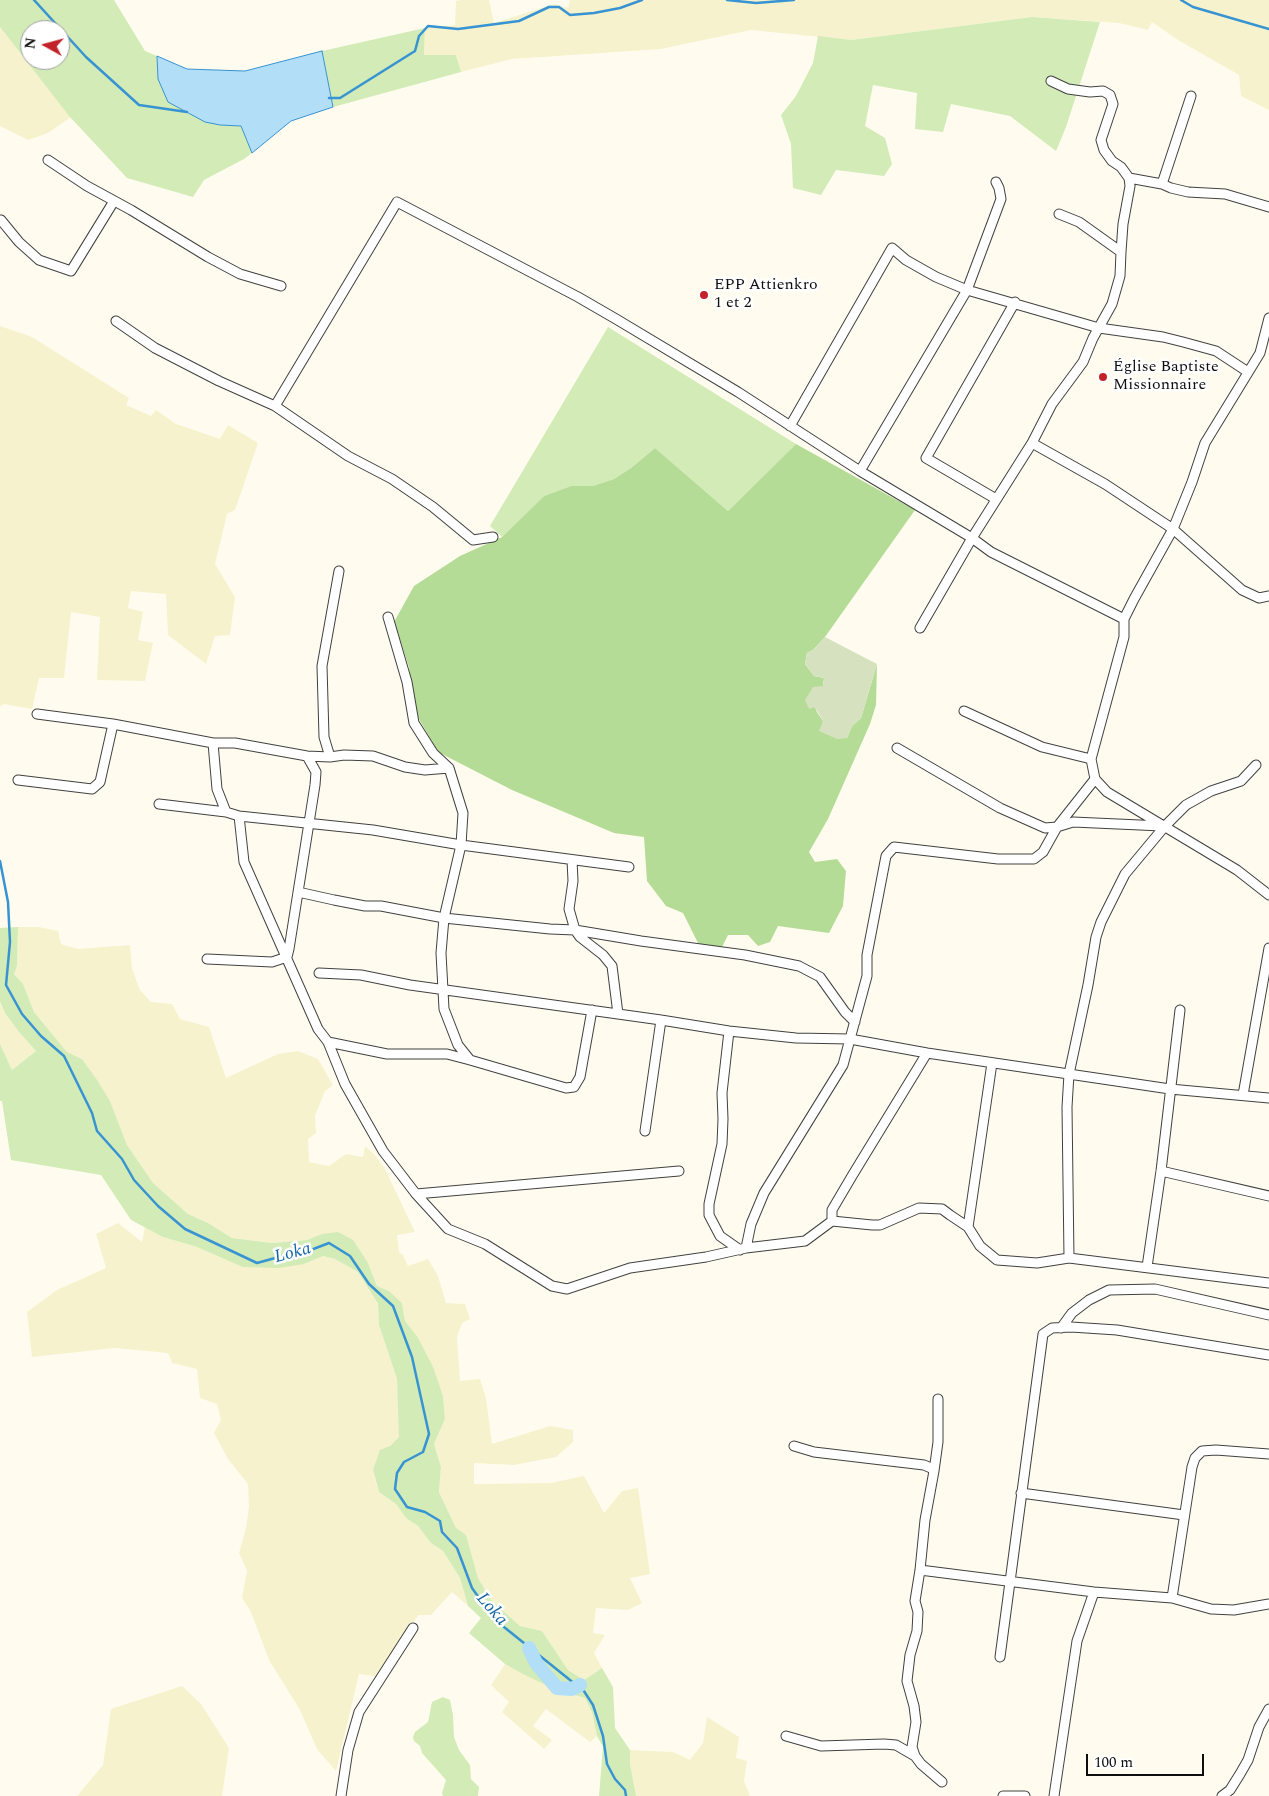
<!DOCTYPE html>
<html>
<head>
<meta charset="utf-8">
<style>
	body { margin:0 }
	#map { position:relative; width:1269px; height:1796px; overflow:hidden; background:#fffcef; font-family:Spectral,serif }
	canvas { display:block }
	.north { position:absolute; left:20px; top:20px; width:50px; height:50px; box-sizing:border-box; background:#fff; border:1px solid #9f9f9f; border-radius:50%; rotate:277deg; font-size:14px; font-weight:700; line-height:20px; text-align:center; color:#0e0e0e }
	.north::after { content:''; display:block; margin:auto; width:18px; height:22px; background:#c22229; clip-path:polygon(50% 0,100% 100%,50% 72%,0 100%) }
	.scale { position:absolute; left:1086px; top:1754px; width:118px; height:22px; box-sizing:border-box; border:2px solid #0e0e0e; border-top:0; padding-left:6px; font-size:15px; line-height:18px; white-space:nowrap; color:#0e0e0e; -webkit-text-stroke:4px #fff; paint-order:stroke }
</style>
</head>
<body>
<div id="map">
<canvas width="1269" height="1796"></canvas>
<div class="north">N</div>
<div class="scale">100 m</div>
</div>
<script>
const ctx = document.querySelector('canvas').getContext('2d');
ctx.lineJoin = 'round';
function paint(path, color) { ctx.fillStyle = color; ctx.fill(path, 'evenodd'); }
const poly = rows => new Path2D(rows.map(r => 'M' + r).join(''));
function strokePath(path, color, width, dash) { ctx.strokeStyle = color; ctx.lineWidth = width; ctx.lineCap = dash ? 'butt' : 'round'; ctx.setLineDash(dash || []); ctx.stroke(path); }
function write(font, color, halo, rows, align = 'center') {
  ctx.font = font + ' Spectral,serif'; ctx.lineWidth = 5; ctx.setLineDash([]); ctx.textBaseline = 'middle'; ctx.strokeStyle = halo; ctx.fillStyle = color; for (const [text, x, y, turn = 0] of rows) {
    ctx.save(); ctx.translate(x, y); ctx.rotate((+turn || 0) * Math.PI / 180); ctx.textAlign = isNaN(turn) ? turn : align; if (halo) ctx.strokeText(text, 0, 0); ctx.fillText(text, 0, 0); ctx.restore();
  }
}
paint(poly([
	[461,0,489,0,494,23,554,4,568,8,570,0,1269,0,1269,110,1241,96,1239,75,1178,40,1152,22,1148,30,1119,23,1032,17,851,40,751,30,661,49,512,59,461,72,456,55,424,55,425,28,455,25,456,1],
	[0,27,71,117,48,133,28,140,0,126],
	[0,326,32,337,129,398,126,405,151,416,156,410,176,424,220,439,228,425,258,443,235,510,227,514,215,564,235,597,230,635,215,636,206,664,168,635,166,594,131,591,128,608,143,612,138,640,153,643,145,681,97,680,100,617,71,612,64,678,39,678,32,709,4,704,0,706],
	[18,927,39,927,58,931,61,944,78,949,130,945,132,969,140,990,151,1002,172,1004,180,1019,209,1027,226,1078,278,1054,298,1051,318,1059,333,1085,325,1091,315,1116,316,1133,308,1139,309,1162,329,1166,346,1154,363,1157,365,1146,374,1154,385,1169,415,1232,397,1235,399,1252,403,1255,408,1266,428,1259,438,1276,446,1303,465,1304,470,1319,462,1323,457,1337,460,1381,480,1379,486,1398,492,1444,550,1426,573,1430,573,1442,556,1457,514,1465,474,1463,474,1484,551,1483,584,1476,604,1513,622,1491,638,1488,650,1574,630,1578,642,1603,628,1610,596,1608,593,1633,605,1635,594,1653,602,1668,584,1680,568,1670,542,1631,520,1626,491,1600,478,1578,466,1536,456,1528,439,1492,441,1467,434,1444,445,1419,443,1396,417,1336,405,1321,402,1303,389,1291,377,1286,368,1263,322,1234,307,1240,272,1243,232,1238,208,1223,188,1214,153,1183,127,1145,110,1101,82,1059,67,1052,34,1012,23,984,14,974,17,966],
	[0,1001,5,1013,19,1032,36,1051,12,1070,0,1044],
	[118,1223,142,1242,145,1227,163,1237,197,1247,304,1264,323,1256,335,1259,358,1272,378,1305,379,1325,397,1379,399,1413,399,1437,390,1446,373,1470,376,1483,379,1492,396,1504,406,1518,418,1526,431,1543,443,1551,460,1578,468,1606,452,1592,431,1615,418,1615,380,1677,359,1674,336,1771,317,1749,300,1710,269,1660,251,1612,242,1598,247,1571,239,1553,246,1528,249,1507,248,1484,228,1459,214,1433,221,1420,217,1404,200,1398,197,1369,172,1363,168,1353,115,1348,32,1357,27,1312,57,1290,106,1268,96,1234],
	[505,1664,554,1689,585,1698,592,1712,597,1736,590,1742,546,1709,533,1726,552,1740,544,1749,502,1712,509,1702,491,1685],
	[182,1686,201,1704,229,1748,222,1796,77,1796,103,1765,111,1709],
	[707,1717,739,1737,736,1758,747,1761,744,1781,750,1796,636,1796,630,1764,630,1750,673,1752,690,1760,703,1743]
]), '#f6f2ce');
paint(poly([
	[0,0,114,0,145,51,157,56,158,79,220,125,241,126,252,153,244,159,204,180,193,197,127,178,70,117,0,27],
	[30,30,60,30,60,60,30,60],
	[1032,17,1100,22,1066,127,1056,151,1010,116,951,104,943,132,915,129,917,93,873,85,865,126,885,138,892,164,884,176,836,170,821,195,793,188,791,144,781,115,796,96,813,63,818,36,851,40],
	[425,28,424,55,456,55,461,72,333,107,322,51],
	[608,327,796,444,728,511,655,448,631,468,614,479,593,486,571,486,544,496,502,537,490,526],
	[18,927,17,966,14,974,23,984,34,1012,67,1052,82,1059,97,1080,110,1101,127,1145,153,1183,188,1214,208,1223,232,1238,272,1243,307,1240,322,1234,338,1232,353,1240,368,1263,377,1286,389,1291,402,1303,405,1321,417,1336,433,1367,443,1396,445,1419,434,1444,441,1467,439,1492,456,1528,466,1535,478,1578,491,1600,520,1626,542,1631,568,1670,584,1680,602,1668,613,1687,615,1728,630,1750,630,1764,636,1796,599,1796,603,1747,597,1736,592,1712,585,1698,554,1689,523,1674,505,1664,469,1633,481,1618,468,1606,460,1578,443,1551,431,1543,418,1526,406,1518,396,1504,379,1492,373,1470,380,1450,390,1446,399,1437,397,1379,379,1325,378,1304,358,1272,335,1259,323,1256,304,1264,278,1268,243,1267,197,1247,163,1237,131,1220,101,1175,11,1160,2,1101,0,1101,0,1044,12,1070,36,1051,19,1032,5,1013,0,1001,0,928],
	[443,1697,450,1700,453,1715,454,1737,459,1750,470,1765,471,1779,479,1787,478,1796,443,1796,442,1793,446,1780,422,1753,420,1746,414,1741,413,1737,415,1732,428,1722,432,1702]
]), '#d2ebb7');
paint(poly([
	[796,444,915,510,825,637,813,650,807,653,805,664,814,676,824,678,823,686,815,707,817,712,823,721,847,738,852,726,861,718,877,664,876,705,870,724,828,819,809,852,815,862,837,859,846,871,843,906,829,933,778,926,770,942,758,946,748,935,728,935,720,951,698,943,683,913,666,906,647,881,644,837,614,833,512,790,438,752,415,712,409,667,394,622,414,586,460,556,502,537,544,496,571,486,593,486,614,479,631,468,655,448,728,511]
]), '#b5dc96');
paint(poly([
	[825,637,877,664,861,718,852,726,847,738,837,739,819,731,823,721,815,707,809,709,805,700,813,687,823,686,824,678,814,676,805,664,807,653,813,650]
]), '#d6e2bf');
const water = poly([
	[322,51,333,107,291,121,252,153,241,126,220,125,205,122,168,102,158,79,157,56,187,69,245,71,322,51]
]);
paint(water, '#b2def8');
strokePath(water, '#3793d1', 1);
strokePath(poly([
	[34,0,86,57,139,105,187,112],
	[727,0,756,3,794,0],
	[1181,0,1193,7,1269,29],
	[329,98,340,98,415,51,419,36,428,26,458,29,519,21,549,7,559,7,570,15,594,13,620,8,642,0],
	[0,861,8,902,10,942,6,985,22,1014,41,1036,64,1056,92,1113,97,1131,122,1159,134,1180,158,1206,185,1229,257,1263,286,1255,303,1253,329,1243,350,1256,369,1284,393,1306,412,1357,429,1434,423,1452,404,1462,397,1473,395,1489,407,1507,425,1512,440,1521,442,1532,457,1548,472,1588,494,1619,575,1684,580,1685,593,1705,603,1736,607,1764,615,1779,625,1790,626,1796]
]), '#3793d1', 2.5);
strokePath(poly([
	[529,1648,536,1663,557,1688,572,1689,580,1685]
]), '#b2def8', 14);
const minor = poly([
	[1051,81,1068,89,1090,92,1103,91,1110,95,1113,104,1101,140,1104,150,1112,161,1121,167,1129,178,1130,186,1123,224,1121,252],
	[1191,96,1162,184,1171,188,1188,192,1225,194,1269,207],
	[48,160,87,186,131,210,208,257,240,274,281,286],
	[1129,178,1162,184],
	[1,220,19,242,39,260,71,271,114,201],
	[1269,318,1260,353,1205,443,1192,482,1173,529,1134,599,1124,619,1124,637,1091,759,1095,779,1107,792,1237,870,1269,895],
	[116,321,155,348,219,381,275,406,348,456,392,479,433,507,473,540,493,537],
	[275,406,397,202,578,297,616,319,738,392,860,471,972,538,991,552,1124,619],
	[790,426,892,248,906,260,936,277,967,290,1099,328,1163,337,1183,342,1216,351,1248,372],
	[1032,443,1105,484,1173,529,1242,590,1259,598,1269,596],
	[860,471,967,290,1001,199,999,188,996,182],
	[996,499,926,458,1015,302],
	[388,617,407,682,414,723,433,753,449,768,463,813,461,845,444,918,441,953,444,1009,458,1045,470,1060],
	[920,628,972,538,1032,443,1052,404,1083,362,1093,338,1112,304,1120,276,1121,252,1079,222,1059,214],
	[964,711,1042,747,1091,759],
	[37,714,113,724,213,743,235,743,307,756,330,757,344,755,373,756,405,767,425,770,449,768],
	[213,743,217,789,226,812,239,816,373,830,461,845,629,867],
	[897,748,1000,808,1045,828,1057,827,1073,822,1162,826],
	[330,757,324,737,322,666,339,571],
	[18,780,92,789,100,782,113,724],
	[159,804,226,812],
	[239,816,244,862,318,1029,328,1042,387,1054,447,1054,470,1060,566,1088,574,1087,580,1077,592,1010],
	[572,860,573,881,569,909,575,930,580,937,603,955,612,966,618,1014],
	[298,892,334,900,365,906,381,906,444,918,550,929,575,930,641,941,745,955,799,966,820,977,845,1012,855,1022],
	[207,959,272,962,287,957,289,949,315,785,316,772,307,756],
	[319,973,361,975,410,985,661,1020,729,1031,796,1038,850,1039,927,1053,1170,1089,1269,1098],
	[729,1031,722,1093,723,1119,722,1144,709,1204,709,1215,720,1236,740,1250],
	[328,1042,345,1084,383,1151,416,1194,448,1229,485,1244,552,1286,567,1289,630,1268,706,1257,746,1248,805,1241,832,1221,872,1225,880,1225,919,1208,942,1209,950,1215,968,1227,980,1246,997,1260,1037,1263,1069,1258,1269,1283],
	[1243,1095,1269,948],
	[645,1131,661,1020],
	[1161,1171,1269,1196],
	[416,1194,679,1171],
	[832,1221,832,1210,852,1176,927,1053],
	[968,1227,992,1063],
	[746,1248,751,1224,764,1193,843,1065,867,976,867,955,886,856,894,847,998,859,1034,859,1043,852,1057,827,1095,779],
	[1069,1258,1067,1107,1069,1074,1088,985,1096,937,1101,922,1125,874,1165,826,1186,805,1211,791,1241,781,1256,765],
	[1147,1267,1161,1171,1180,1010],
	[1061,1328,1072,1313,1089,1300,1109,1290,1155,1289,1269,1315],
	[794,1446,814,1452,924,1465,931,1468,934,1471,925,1520,920,1570,915,1601,918,1612,917,1631,910,1655,907,1681,914,1706,916,1722,912,1747,915,1756,921,1764,942,1782],
	[934,1471,938,1442,938,1399],
	[1021,1493,1184,1515],
	[920,1570,1094,1592,1172,1598,1211,1609,1234,1610,1269,1604],
	[1172,1598,1192,1467,1195,1458,1202,1451,1216,1450,1269,1454],
	[1000,1657,1043,1334,1052,1328,1071,1327,1117,1330,1269,1355],
	[786,1736,821,1746,884,1744,896,1745,915,1756],
	[341,1796,348,1750,359,1712,413,1628],
	[1003,1796,1025,1796],
	[1054,1796,1077,1641,1094,1592],
	[1222,1796,1230,1790,1240,1774,1248,1760,1259,1727,1269,1709]
]);
strokePath(minor, '#414141', 11);
strokePath(minor, '#fff', 9);
for (const [x, y, r, color] of [
	[704,295,5,"#c22229"],
	[1103,377,5,"#c22229"]
]) { const dot = new Path2D(); dot.arc(x, y, r, 0, 2 * Math.PI); ctx.fillStyle = color; ctx.fill(dot); strokePath(dot, '#fff', 2); }
write('16px', '#0e0e0e', '#fff', [
	["EPP Attienkro",714,286],
	["1 et 2",714,304],
	["Église Baptiste",1113,368],
	["Missionnaire",1113,386]
], 'left');
write('italic 18px', '#1364a4', '#fff', [
	["Loka",293,1254,-15],
	["Loka",491,1610,49]
]);
</script>
</body>
</html>
